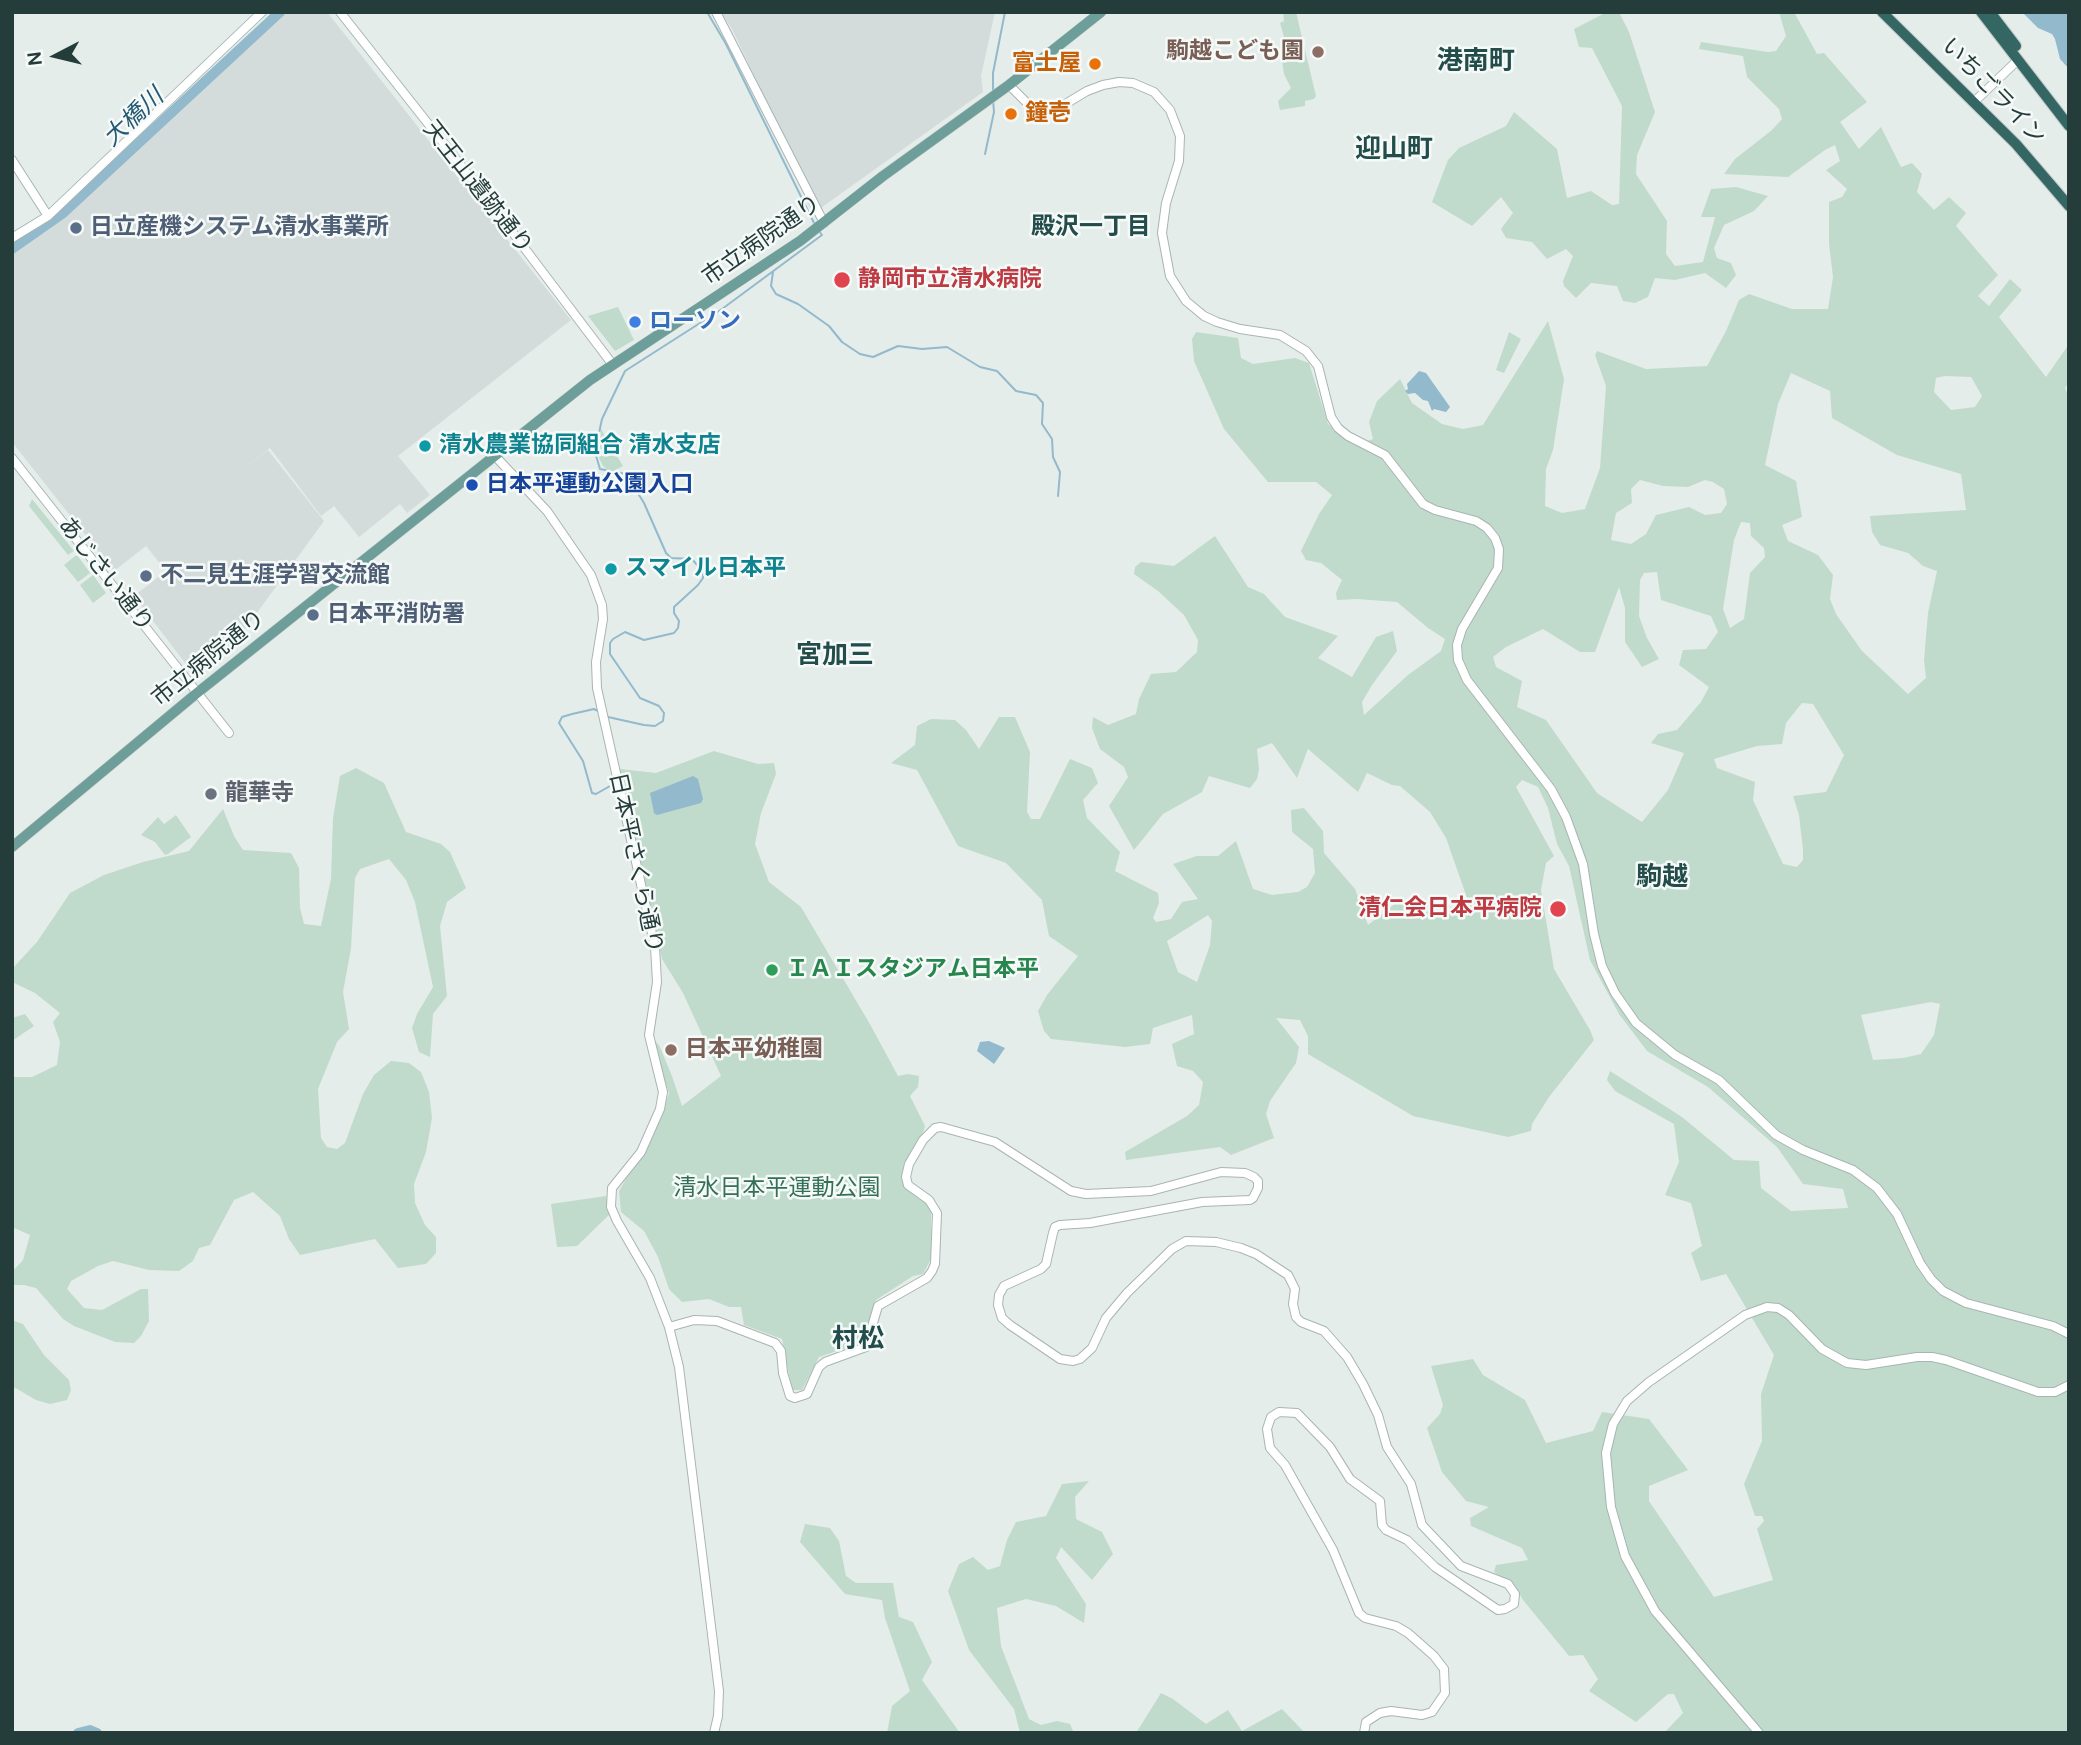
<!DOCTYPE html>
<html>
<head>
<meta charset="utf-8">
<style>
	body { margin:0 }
	#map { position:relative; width:2081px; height:1745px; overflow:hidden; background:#e5edea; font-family:"DM Sans",sans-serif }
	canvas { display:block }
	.frame { position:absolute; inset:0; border:14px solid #253d3a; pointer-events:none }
	.north { position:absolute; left:21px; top:21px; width:70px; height:70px; -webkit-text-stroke:5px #f5f9f8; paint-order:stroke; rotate:263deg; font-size:19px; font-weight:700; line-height:28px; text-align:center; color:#253d3a }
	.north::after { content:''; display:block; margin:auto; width:24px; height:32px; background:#253d3a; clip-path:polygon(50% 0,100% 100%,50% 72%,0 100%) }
</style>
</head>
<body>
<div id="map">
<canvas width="2081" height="1745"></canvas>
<div class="frame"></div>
<div class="north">N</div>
</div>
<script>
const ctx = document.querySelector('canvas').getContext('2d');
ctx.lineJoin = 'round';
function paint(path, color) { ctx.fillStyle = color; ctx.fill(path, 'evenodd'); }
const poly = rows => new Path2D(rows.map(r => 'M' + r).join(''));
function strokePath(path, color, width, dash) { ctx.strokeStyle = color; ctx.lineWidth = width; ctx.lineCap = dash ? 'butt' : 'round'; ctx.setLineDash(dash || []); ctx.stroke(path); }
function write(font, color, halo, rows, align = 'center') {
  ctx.font = font + ' "DM Sans","Noto Sans JP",sans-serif'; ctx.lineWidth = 5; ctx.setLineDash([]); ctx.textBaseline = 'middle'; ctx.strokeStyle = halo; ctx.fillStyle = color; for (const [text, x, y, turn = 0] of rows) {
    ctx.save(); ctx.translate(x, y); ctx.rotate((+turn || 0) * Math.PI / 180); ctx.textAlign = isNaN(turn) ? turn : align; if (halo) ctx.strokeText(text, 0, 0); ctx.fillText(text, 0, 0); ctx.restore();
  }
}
paint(poly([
	[282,12,327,12,571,320,398,456,430,495,407,513,400,504,359,537,334,506,321,516,270,448,233,477,268,450,324,521,232,647,195,676,134,596,166,571,146,546,114,571,12,442,12,250,61,220],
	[721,12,995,12,981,76,983,92,818,210,732,29]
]), '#d3dcda');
paint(poly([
	[1283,12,1296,12,1316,96,1314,99,1305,101,1305,106,1280,110,1278,101,1291,88,1284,74,1282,61,1284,37,1280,23,1284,21],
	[1607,12,1619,12,1629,32,1655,112,1637,155,1636,174,1667,221,1666,254,1675,266,1703,262,1715,217,1701,217,1711,189,1736,187,1768,196,1754,211,1724,225,1714,248,1717,258,1731,263,1736,275,1726,288,1705,273,1675,280,1655,278,1648,297,1635,303,1623,301,1617,286,1591,283,1576,298,1564,286,1563,281,1573,256,1566,249,1547,259,1532,242,1506,238,1501,229,1513,213,1501,197,1472,226,1432,202,1448,160,1459,148,1506,126,1514,112,1557,149,1567,198,1591,191,1612,205,1619,204,1622,106,1592,48,1579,47,1574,29],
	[1779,12,1794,12,1817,54,1824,53,1867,102,1840,122,1859,149,1881,127,1901,167,1912,163,1922,174,1917,192,1934,210,1949,197,1966,213,1956,226,1998,275,1978,296,1989,306,2010,279,2022,290,1999,317,2046,377,2069,344,2069,382,2065,388,2069,397,2069,1733,1664,1733,1683,1713,1674,1694,1668,1694,1636,1722,1589,1691,1598,1679,1583,1655,1569,1656,1523,1600,1516,1588,1494,1572,1496,1565,1528,1560,1522,1548,1471,1526,1470,1518,1489,1507,1466,1501,1442,1472,1427,1428,1440,1414,1443,1405,1431,1366,1473,1359,1483,1375,1525,1400,1546,1443,1593,1431,1602,1412,1649,1419,1688,1470,1649,1486,1649,1501,1714,1597,1773,1580,1757,1529,1764,1521,1762,1516,1755,1516,1744,1484,1762,1441,1761,1394,1774,1355,1726,1274,1701,1281,1691,1253,1702,1246,1691,1203,1665,1195,1679,1162,1674,1124,1615,1091,1607,1080,1610,1071,1682,1117,1734,1160,1759,1161,1761,1188,1791,1211,1848,1208,1843,1189,1803,1184,1777,1147,1708,1087,1647,1051,1619,1014,1590,960,1569,866,1557,844,1548,808,1538,787,1522,780,1516,787,1554,856,1546,863,1541,890,1554,969,1590,1030,1594,1040,1549,1097,1532,1124,1531,1131,1508,1137,1413,1116,1308,1054,1308,1036,1300,1020,1276,1018,1299,1047,1296,1063,1270,1101,1266,1114,1274,1138,1231,1155,1220,1147,1126,1160,1125,1152,1187,1116,1199,1105,1203,1082,1193,1071,1177,1066,1172,1044,1194,1034,1192,1015,1153,1028,1150,1044,1125,1047,1051,1039,1044,1031,1038,1011,1047,995,1078,956,1049,936,1042,900,1006,863,958,846,917,770,891,763,915,745,917,726,931,719,955,720,966,730,979,749,999,717,1015,717,1030,752,1027,812,1031,819,1040,819,1070,759,1092,768,1098,783,1083,800,1087,818,1120,852,1115,871,1158,893,1159,903,1153,918,1156,922,1171,919,1182,902,1198,899,1173,864,1197,856,1218,856,1236,841,1253,889,1272,895,1298,892,1307,887,1315,873,1313,849,1292,832,1291,810,1304,808,1323,831,1324,853,1355,889,1368,925,1396,903,1428,902,1449,910,1472,912,1446,838,1430,812,1400,786,1392,785,1367,773,1358,792,1308,749,1297,778,1272,743,1257,749,1259,769,1257,779,1250,788,1209,776,1202,792,1163,814,1134,850,1109,806,1128,777,1124,767,1100,749,1092,728,1093,717,1108,725,1136,714,1139,699,1151,674,1176,672,1197,652,1198,640,1184,615,1158,591,1134,574,1135,567,1141,562,1174,566,1215,536,1248,587,1264,594,1285,617,1338,636,1318,658,1352,677,1376,637,1393,631,1397,651,1372,685,1362,702,1364,715,1408,675,1441,651,1445,639,1428,628,1397,602,1357,599,1337,600,1336,593,1342,580,1321,563,1306,560,1301,551,1319,514,1332,495,1316,482,1268,482,1224,429,1194,361,1192,339,1196,332,1238,338,1241,358,1253,364,1295,358,1309,363,1328,424,1355,445,1373,439,1369,422,1377,401,1400,379,1412,403,1442,424,1463,429,1483,425,1548,321,1564,379,1553,450,1546,469,1545,506,1562,513,1585,509,1600,468,1606,386,1595,355,1597,351,1646,369,1707,366,1726,331,1739,300,1749,294,1792,309,1828,309,1833,277,1829,244,1829,202,1842,197,1847,189,1826,170,1840,161,1835,145,1825,150,1788,177,1724,174,1735,159,1772,130,1782,119,1779,109,1747,77,1743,56,1699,49,1701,42,1768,52,1776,51,1786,36],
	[1791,373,1830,391,1832,418,1897,455,1961,474,1966,510,1870,516,1872,532,1880,545,1908,553,1923,566,1937,571,1928,613,1924,660,1926,678,1908,694,1862,651,1836,614,1830,599,1833,575,1818,555,1788,541,1782,525,1802,517,1796,481,1765,465,1778,404],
	[1945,376,1971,377,1982,396,1975,407,1951,410,1934,392,1936,378],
	[1640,480,1663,486,1688,487,1705,480,1713,482,1724,489,1727,504,1721,513,1705,515,1689,507,1656,515,1646,534,1631,544,1611,540,1616,513,1632,503,1631,489],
	[1741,522,1750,523,1751,536,1764,548,1765,557,1750,573,1744,619,1730,628,1723,609,1734,540],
	[1657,572,1661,600,1711,616,1718,632,1706,649,1683,650,1679,665,1709,687,1701,702,1677,730,1658,734,1651,743,1684,753,1668,790,1642,822,1597,793,1546,720,1517,707,1522,681,1496,667,1493,657,1506,647,1543,629,1580,652,1595,652,1619,587,1625,608,1625,642,1642,667,1659,659,1647,638,1639,616,1640,580,1644,573],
	[1802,703,1813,704,1844,755,1826,792,1793,796,1799,815,1803,850,1803,860,1797,867,1783,864,1753,800,1755,782,1717,768,1714,759,1757,746,1782,744,1786,723],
	[1208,915,1212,921,1210,945,1197,982,1178,972,1167,941],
	[1931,1002,1940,1004,1934,1035,1921,1054,1903,1058,1873,1060,1861,1015],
	[618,307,634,340,615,351,588,316],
	[1509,332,1521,339,1504,373,1496,370],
	[601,429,623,466,614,471,609,471,603,466,599,458],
	[32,499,74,551,68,555,29,506],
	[75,556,78,556,90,573,78,582,64,565],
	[93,575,106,593,93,603,80,585],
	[714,751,758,764,774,763,776,774,761,813,755,844,769,882,801,907,871,1026,898,1076,908,1074,919,1076,918,1087,910,1096,925,1126,921,1139,907,1162,908,1187,931,1207,931,1259,923,1274,913,1276,876,1300,864,1342,819,1357,802,1390,792,1390,782,1339,744,1325,741,1307,729,1307,709,1299,682,1302,669,1289,658,1257,644,1231,621,1212,619,1191,660,1120,669,1093,652,1044,653,1039,659,1045,672,1076,682,1106,721,1076,683,993,662,959,620,769,656,773],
	[356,768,384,783,406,832,441,844,450,852,466,888,447,902,440,926,447,996,433,1014,430,1057,419,1052,412,1028,417,1014,433,987,415,902,406,880,389,859,360,869,355,878,351,948,343,992,349,1029,337,1042,318,1089,321,1138,327,1147,337,1149,345,1143,363,1094,374,1075,391,1061,409,1063,421,1072,429,1092,432,1118,426,1152,414,1184,415,1203,425,1225,436,1237,436,1253,426,1264,398,1268,375,1239,300,1255,289,1239,280,1216,253,1192,234,1200,210,1245,199,1248,193,1261,179,1271,149,1270,113,1261,98,1266,71,1281,67,1289,84,1308,102,1310,141,1289,148,1289,149,1321,141,1336,134,1343,115,1342,74,1326,63,1319,36,1288,24,1285,12,1285,12,1272,23,1260,30,1235,12,1227,12,1077,32,1077,57,1065,60,1042,53,1022,60,1013,35,993,12,982,12,969,37,942,70,893,104,875,143,862,189,851,223,809,234,836,243,850,291,853,299,868,300,908,304,924,321,926,331,879,333,818,340,776],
	[176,815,191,837,168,854,165,855,155,842,141,835,158,817,164,824],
	[25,1014,34,1026,12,1041,12,1018],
	[606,1196,610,1214,577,1246,557,1247,551,1204],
	[12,1320,23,1324,44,1355,69,1380,71,1390,67,1400,50,1404,36,1400,12,1386],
	[1089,1481,1075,1497,1076,1519,1102,1532,1113,1554,1092,1580,1061,1547,1056,1558,1086,1604,1084,1623,1056,1606,1026,1599,997,1608,1001,1646,1029,1719,1041,1725,1057,1721,1070,1724,1074,1733,1020,1733,1014,1709,969,1650,948,1591,959,1564,973,1557,988,1570,1000,1566,1007,1540,1016,1522,1046,1516,1062,1484],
	[805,1524,830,1528,839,1541,846,1576,856,1583,893,1583,899,1617,913,1622,932,1662,922,1680,960,1733,887,1733,892,1706,910,1691,885,1618,882,1600,845,1594,800,1542],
	[1161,1693,1173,1699,1206,1724,1228,1710,1242,1731,1282,1709,1305,1733,1136,1733]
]), '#c0dbcc');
paint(poly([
	[2022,12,2069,12,2069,69,2060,59,2055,39,2052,34,2038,28],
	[1419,371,1426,373,1450,407,1446,412,1434,409,1432,411,1428,401,1423,400,1415,393,1408,394,1405,391,1408,389,1407,384],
	[693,776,698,779,703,799,701,803,657,815,654,813,650,793],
	[989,1041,1005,1048,994,1064,977,1051,980,1042]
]), '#92b9cc');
strokePath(poly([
	[707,12,726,44,814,223],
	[993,91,993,73,1005,12],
	[985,154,994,112,993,100],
	[773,272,771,286,776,294,798,304,829,326,842,342,860,354,873,357,898,346,922,349,947,347,980,367,997,371,1016,391,1036,395,1043,403,1042,424,1052,439,1053,457,1060,472,1058,496],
	[600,712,594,709,572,714,562,717,559,723,583,761,592,793,596,794,610,786],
	[608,717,644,725,655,726,663,721,664,713,659,706,640,698,610,654,610,643,613,639,625,632,644,640,674,633,678,628,679,621,674,613,674,607,698,585,703,578,703,572,692,559,671,558,666,553,644,503,626,474,600,469,595,452,602,419,625,371,722,309,822,235,819,231]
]), '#92b9cc', 2);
strokePath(poly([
	[12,249,62,214,280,12],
	[78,1733,90,1730,97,1733]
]), '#92b9cc', 10);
const minor = poly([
	[340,12,482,192,613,365],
	[716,12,824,223],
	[1009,85,1031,107,1043,111,1057,109,1087,91,1103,85,1119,82,1133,83,1154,92,1170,110,1180,136,1179,161,1166,203,1162,233,1170,276,1186,301,1204,316,1217,322,1240,329,1280,335,1306,351,1318,366,1331,417,1338,428,1348,436,1385,455,1423,504,1435,510,1476,521,1487,528,1495,538,1499,549,1498,568,1462,629,1457,645,1458,660,1467,680,1551,789,1566,817,1583,864,1594,934,1602,966,1615,993,1636,1023,1675,1055,1719,1080,1776,1135,1803,1150,1853,1170,1877,1188,1897,1214,1920,1263,1931,1279,1943,1291,1966,1303,2053,1326,2069,1334],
	[1975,101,2018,60],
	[12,160,48,216],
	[12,238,48,216,262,12],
	[494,455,547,511,591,575,602,605,603,619,596,662,597,688,655,947,657,982,649,1035,663,1092,660,1109,641,1152,612,1188,611,1207,617,1221,650,1278,669,1327,694,1320,717,1321,775,1343,781,1351,783,1373,790,1396,795,1398,807,1394,819,1367,825,1362,866,1347,878,1306,927,1278,932,1271,935,1264,937,1213,929,1200,908,1185,906,1177,909,1164,923,1140,935,1128,941,1127,995,1142,1071,1191,1086,1194,1151,1191,1221,1172,1245,1173,1254,1177,1258,1181,1258,1188,1253,1198,1250,1200,1202,1202,1090,1223,1060,1225,1055,1227,1053,1233,1046,1264,1041,1269,1004,1286,999,1295,998,1305,1002,1318,1010,1325,1060,1359,1073,1361,1080,1359,1092,1348,1106,1318,1127,1293,1172,1249,1186,1241,1216,1242,1241,1248,1256,1254,1288,1275,1295,1289,1293,1304,1296,1317,1301,1322,1324,1331,1347,1357,1363,1384,1378,1415,1387,1447,1411,1484,1422,1525,1461,1566,1508,1584,1515,1594,1514,1604,1505,1609,1498,1610,1435,1567,1407,1540,1386,1530,1382,1525,1380,1501,1350,1479,1330,1447,1297,1413,1279,1412,1271,1417,1267,1429,1270,1448,1285,1465,1333,1550,1359,1613,1365,1618,1396,1626,1408,1633,1434,1656,1444,1669,1445,1693,1432,1712,1422,1715,1391,1711,1380,1713,1366,1722,1364,1733],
	[12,458,229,733],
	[669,1327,679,1367,719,1691,718,1716,714,1733],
	[1759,1733,1655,1611,1625,1556,1611,1507,1606,1453,1613,1424,1627,1401,1649,1382,1745,1315,1767,1307,1778,1308,1789,1315,1822,1349,1847,1363,1866,1365,1917,1357,1932,1357,1946,1360,2038,1392,2055,1392,2069,1385]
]);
const major = poly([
	[12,847,197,693,590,380,800,241,883,176,1009,85,1101,12]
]);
const highway = poly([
	[1882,12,2016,144,2069,206],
	[1981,12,2069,126],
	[1990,12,2016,46]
]);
strokePath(minor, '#a8b5b2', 10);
strokePath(major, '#c2c9c8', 11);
strokePath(highway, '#c2c9c8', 12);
strokePath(minor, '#fff', 8);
strokePath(major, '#6d9e99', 10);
strokePath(highway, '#346664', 10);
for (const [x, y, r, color] of [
	[1318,52,7,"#8d6e63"],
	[1095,64,7,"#e8710a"],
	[1011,114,7,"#e8710a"],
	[76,228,7,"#5c6f8a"],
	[842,280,9,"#e0444e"],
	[635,322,7,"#3f7fe0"],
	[425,446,7,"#0f9aa8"],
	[472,485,7,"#1a4fb4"],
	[611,569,7,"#0f9aa8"],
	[146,576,7,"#5c6f8a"],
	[313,615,7,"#5c6f8a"],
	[211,794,7,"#6b7280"],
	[1558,909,9,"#e0444e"],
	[772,970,7,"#2e9e5b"],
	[671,1050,7,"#8d6e63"]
]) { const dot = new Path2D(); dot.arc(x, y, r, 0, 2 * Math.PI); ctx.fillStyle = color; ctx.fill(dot); strokePath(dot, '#f5f9f8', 2.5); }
write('bold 23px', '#785e54', '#f5f9f8', [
	["駒越こども園",1304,52],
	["日本平幼稚園",685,1050,"left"]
], 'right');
write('bold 23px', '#c56008', '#f5f9f8', [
	["富士屋",1081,64],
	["鐘壱",1025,114,"left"]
], 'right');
write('23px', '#253d3a', '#f5f9f8', [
	["いちごライン",1993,92,46],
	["天王山遺跡通り",477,188,52],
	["市立病院通り",762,241,-35],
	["あじさい通り",105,575,52],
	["市立病院通り",209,659,-39],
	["日本平さくら通り",635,863,78]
]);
write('bold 23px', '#4e5e75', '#f5f9f8', [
	["日立産機システム清水事業所",90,228],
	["不二見生涯学習交流館",160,576],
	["日本平消防署",327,615]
], 'left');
write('bold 23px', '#be3a42', '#f5f9f8', [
	["静岡市立清水病院",858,280],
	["清仁会日本平病院",1542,909,"right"]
], 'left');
write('bold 23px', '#366cbe', '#f5f9f8', [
	["ローソン",649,322]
], 'left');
write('bold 23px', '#0d838f', '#f5f9f8', [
	["清水農業協同組合 清水支店",439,446],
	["スマイル日本平",625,569]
], 'left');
write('bold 23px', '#164399', '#f5f9f8', [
	["日本平運動公園入口",486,485]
], 'left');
write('bold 23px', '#5b616d', '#f5f9f8', [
	["龍華寺",225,794]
], 'left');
write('bold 23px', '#27864d', '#f5f9f8', [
	["ＩＡＩスタジアム日本平",786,970]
], 'left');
write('23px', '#337055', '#f5f9f8', [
	["清水日本平運動公園",777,1189]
]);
write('italic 24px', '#255973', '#f5f9f8', [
	["大橋川",134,118,-43]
]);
write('bold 24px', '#234d4a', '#f5f9f8', [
	["殿沢一丁目",1091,228]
]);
write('bold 26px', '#234d4a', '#f5f9f8', [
	["港南町",1476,62],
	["迎山町",1394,150],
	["宮加三",835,656],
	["駒越",1662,878],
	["村松",858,1340]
]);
</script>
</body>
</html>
